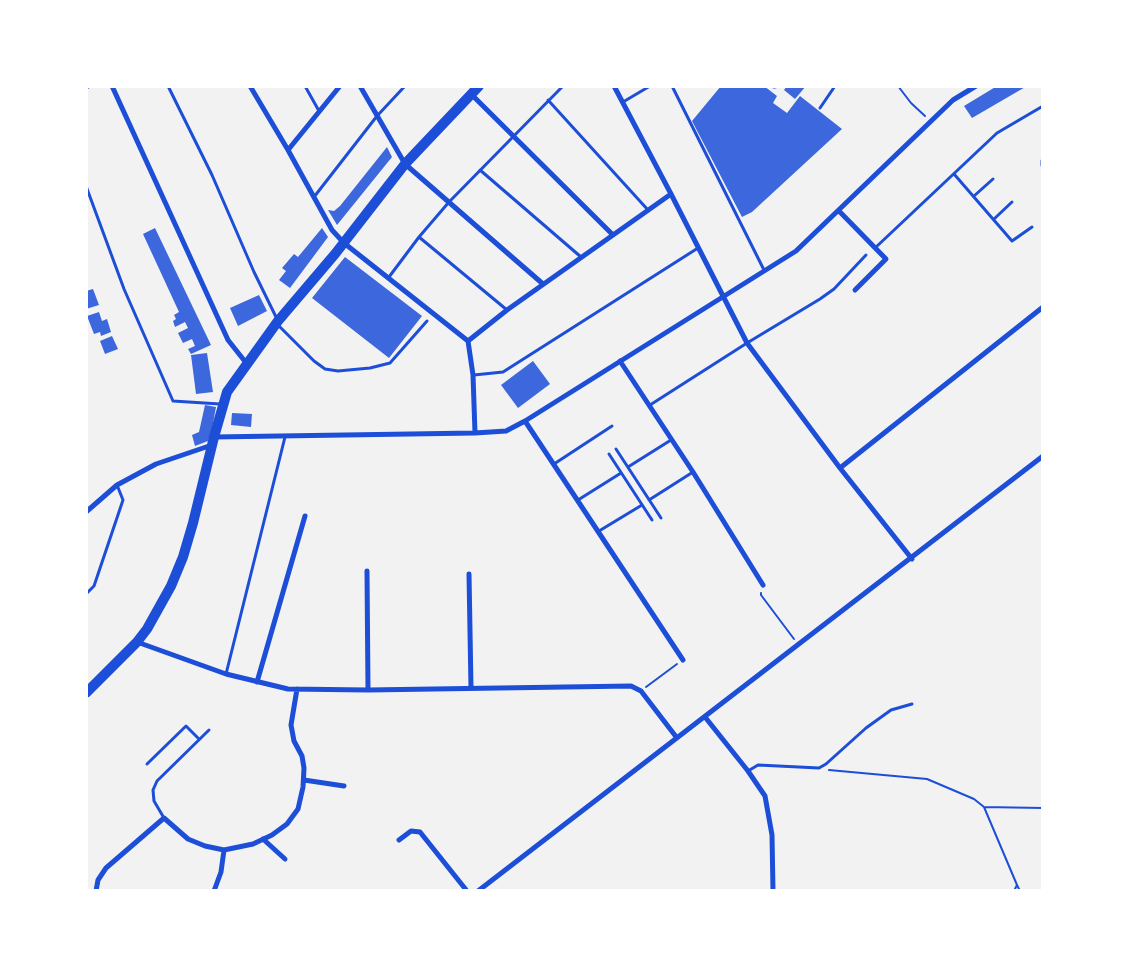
<!DOCTYPE html>
<html>
<head>
<meta charset="utf-8">
<style>
	body { margin:0 }
	#map { position:relative; width:1129px; height:977px; overflow:hidden; background:#f2f2f2; font-family:Poppins,sans-serif }
	canvas { display:block }
	.frame { position:absolute; inset:0; border:88px solid #fff; pointer-events:none }
</style>
</head>
<body>
<div id="map">
<canvas width="1129" height="977"></canvas>
<div class="frame"></div>
</div>
<script>
const ctx = document.querySelector('canvas').getContext('2d');
ctx.lineJoin = 'round';
function paint(path, color) { ctx.fillStyle = color; ctx.fill(path, 'evenodd'); }
const poly = rows => new Path2D(rows.map(r => 'M' + r).join(''));
function strokePath(path, color, width, dash) { ctx.strokeStyle = color; ctx.lineWidth = width; ctx.lineCap = dash ? 'butt' : 'round'; ctx.setLineDash(dash || []); ctx.stroke(path); }
paint(poly([
	[721,86,764,86,777,96,773,103,787,113,800,96,842,129,752,212,742,217,692,121],
	[787,86,806,86,795,99,784,90],
	[997,86,1027,86,972,118,964,106],
	[387,147,392,157,337,225,328,210,334,211,340,206],
	[155,228,211,345,191,354,188,349,195,346,192,339,183,343,178,333,188,328,185,322,175,327,173,321,176,319,174,315,179,312,143,234],
	[322,228,328,237,290,288,279,280,286,271,282,268,294,254,298,257],
	[345,257,422,316,389,358,312,298],
	[93,289,99,305,86,309,86,291],
	[259,295,267,311,238,326,230,308],
	[99,312,102,321,107,319,111,332,101,336,100,332,94,334,87,316],
	[112,336,118,349,105,354,100,341],
	[207,353,213,392,196,394,191,355],
	[533,361,550,384,518,408,501,385],
	[205,405,216,407,212,429,208,441,195,446,192,435,199,432],
	[232,413,252,414,251,427,231,425]
]), '#3d67dc');
strokePath(poly([
	[898,86,911,103,925,116],
	[761,593,761,595,794,639],
	[646,687,677,664],
	[829,770,927,779,974,799,984,807,1017,885,1014,891],
	[984,807,1043,808],
	[1017,885,1020,891]
]), '#1d4ed8', 2);
strokePath(poly([
	[168,86,212,175,254,272,277,319],
	[305,86,319,111],
	[672,86,764,270],
	[548,100,648,210],
	[623,102,650,86],
	[820,108,835,86],
	[480,170,581,257],
	[954,174,1012,241,1032,227],
	[86,186,124,289,173,401,220,404],
	[974,196,993,179],
	[314,197,377,116,405,86],
	[994,219,1012,202],
	[419,237,507,310],
	[875,248,997,133,1043,106],
	[389,277,419,237,449,202,563,86],
	[277,324,314,361,325,369,338,371,370,368,390,363,427,321],
	[474,375,503,372,698,248],
	[650,405,747,343,820,299,834,289,866,255],
	[616,449,661,518],
	[609,454,652,520],
	[554,464,612,426],
	[628,467,671,440],
	[578,500,621,473],
	[649,500,693,472],
	[599,531,642,505],
	[86,594,94,586,123,500,117,485],
	[226,674,285,437],
	[147,764,186,726,199,739],
	[748,771,758,765,819,768,826,764,866,728,891,710,912,704],
	[164,818,154,801,153,790,157,781,209,730]
]), '#1d4ed8', 3);
strokePath(poly([
	[112,86,228,340,247,364],
	[250,86,288,150,332,230,344,243,468,341,473,375,475,433],
	[360,86,405,164,543,284],
	[614,86,671,194,747,343,840,468,912,559],
	[774,86,775,86],
	[86,87,88,86],
	[471,94,613,235],
	[288,150,340,86],
	[1043,161,1043,165],
	[839,211,886,259,855,290],
	[468,341,507,310,671,194],
	[620,361,693,472,763,585],
	[525,421,683,660],
	[214,437,475,433,506,431,525,421,796,251,953,100,976,86],
	[840,468,1043,307],
	[86,512,117,485,156,464,212,445],
	[367,571,368,690],
	[469,574,471,688],
	[137,642,226,674,288,689,368,690,631,686,641,691,677,738],
	[257,682,305,516],
	[705,717,748,771,765,796,772,835,773,891],
	[304,780,344,786],
	[263,839,285,859],
	[399,840,411,831,420,832,467,891],
	[96,891,98,880,106,868,164,818,188,839,205,846,224,850,253,844,272,835,287,824,298,809,303,787,304,768,302,756,294,741,291,725,297,689],
	[214,891,221,872,224,850],
	[478,891,1043,456]
]), '#1d4ed8', 5);
strokePath(poly([
	[86,693,137,642,147,629,171,586,183,557,193,523,214,437,227,392,278,321,335,254,405,164,479,86]
]), '#1d4ed8', 10);
</script>
</body>
</html>
